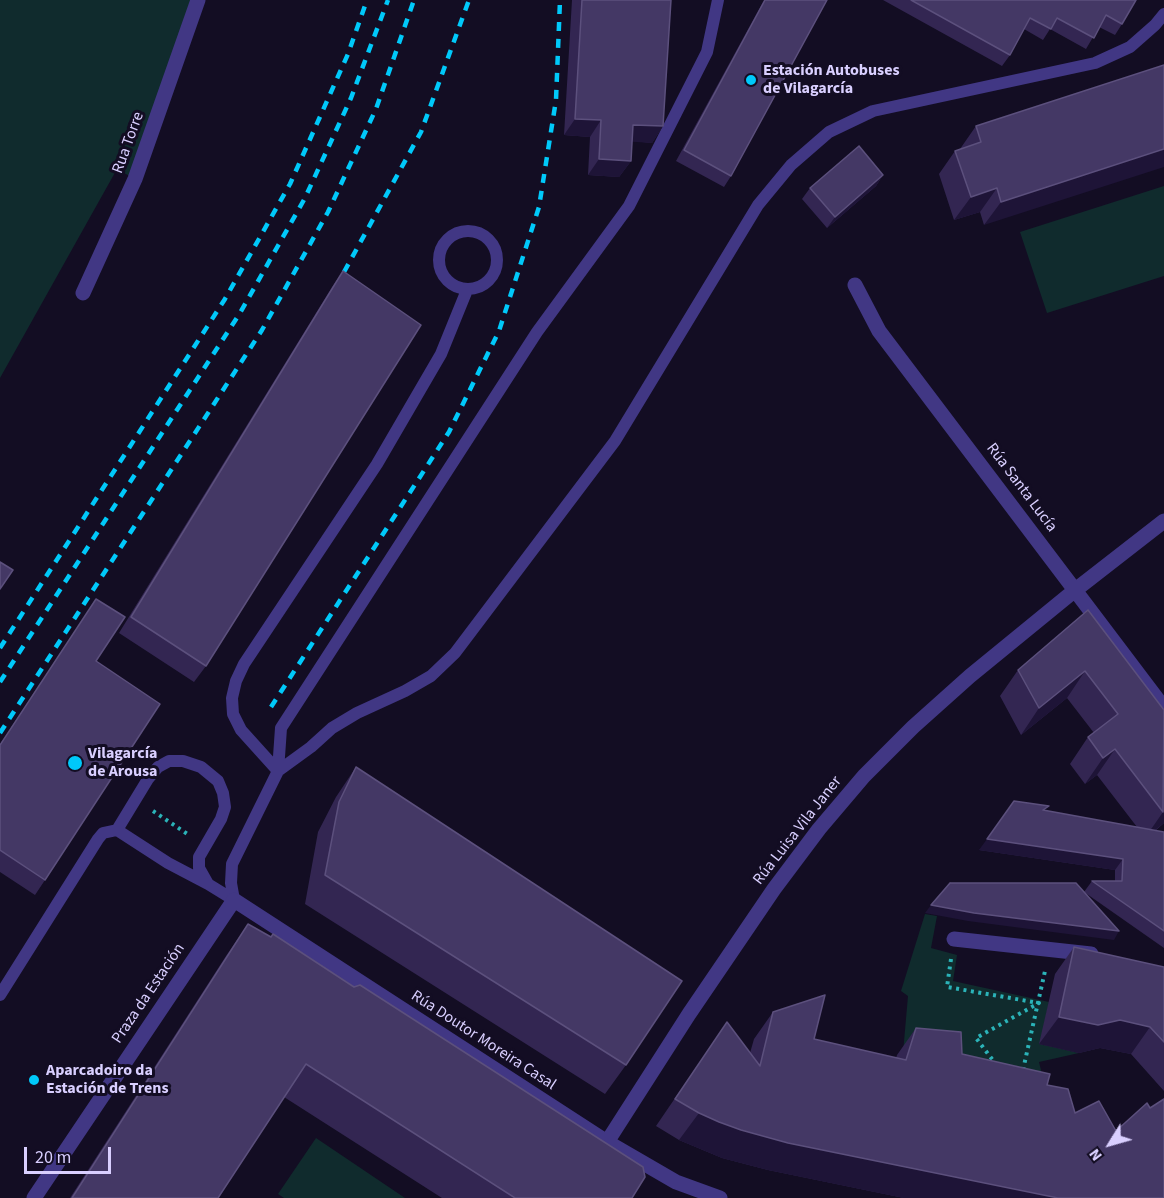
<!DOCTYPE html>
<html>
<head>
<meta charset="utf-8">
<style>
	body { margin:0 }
	#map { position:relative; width:1164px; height:1198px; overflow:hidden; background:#130d23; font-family:"Source Sans 3",sans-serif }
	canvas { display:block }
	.north { position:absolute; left:1080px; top:1114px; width:60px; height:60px; -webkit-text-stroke:4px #130d23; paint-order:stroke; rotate:233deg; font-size:16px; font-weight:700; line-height:24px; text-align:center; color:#d9cfff }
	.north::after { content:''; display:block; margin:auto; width:21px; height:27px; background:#d9cfff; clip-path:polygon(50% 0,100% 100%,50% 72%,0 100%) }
	.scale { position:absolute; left:24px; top:1147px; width:87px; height:27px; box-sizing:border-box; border:3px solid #d9cfff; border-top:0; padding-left:8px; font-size:18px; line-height:21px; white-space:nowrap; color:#d9cfff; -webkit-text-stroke:4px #130d23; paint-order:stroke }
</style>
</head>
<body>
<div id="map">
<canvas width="1164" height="1198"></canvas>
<div class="north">N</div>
<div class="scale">20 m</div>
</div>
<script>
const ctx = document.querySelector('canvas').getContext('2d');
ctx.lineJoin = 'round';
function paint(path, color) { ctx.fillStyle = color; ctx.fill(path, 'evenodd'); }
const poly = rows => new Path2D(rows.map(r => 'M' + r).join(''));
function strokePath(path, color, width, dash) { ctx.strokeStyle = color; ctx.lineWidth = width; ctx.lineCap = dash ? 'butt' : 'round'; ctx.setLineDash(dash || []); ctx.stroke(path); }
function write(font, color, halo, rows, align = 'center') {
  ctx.font = font + ' "Source Sans 3",sans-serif'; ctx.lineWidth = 6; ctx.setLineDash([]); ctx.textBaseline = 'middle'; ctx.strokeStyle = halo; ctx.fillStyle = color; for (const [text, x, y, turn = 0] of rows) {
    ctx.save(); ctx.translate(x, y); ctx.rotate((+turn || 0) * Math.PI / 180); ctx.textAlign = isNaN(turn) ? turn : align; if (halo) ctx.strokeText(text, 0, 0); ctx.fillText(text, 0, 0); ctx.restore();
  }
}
paint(poly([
	[0,0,198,0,135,179,117,169,0,378],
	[1164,186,1164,276,1047,313,1020,232],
	[925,914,937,916,931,948,957,955,953,981,1049,1002,1040,1044,1079,1053,1039,1062,1048,1099,903,1053,908,996,901,991],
	[316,1138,405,1198,284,1198,278,1194]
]), '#102b2d');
strokePath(poly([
	[153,811,189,835],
	[951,959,947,987,1039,1003,976,1038,995,1063],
	[1023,1070,1045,971]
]), '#2bb3b8', 4, [3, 4.5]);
strokePath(poly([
	'439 260a29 29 0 1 1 58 0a29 29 0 1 1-58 0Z',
	[278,771,311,747,332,728,357,713,405,691,431,676,455,653,615,441,758,205,791,165,829,132,873,111,1095,63,1130,47,1155,25,1164,14],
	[278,771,241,730,233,714,232,698,236,681,244,664,377,464,441,354,467,290],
	[117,830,148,779,158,767,169,761,183,761,201,767,218,781,223,793,225,807,221,819,199,857,199,868,208,884],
	[234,900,231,883,232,864,278,771,281,728,537,332,629,206,707,52,718,0],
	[0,995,98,839,103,833,117,830,168,863,208,884,234,900]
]), '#413784', 12);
strokePath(poly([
	[855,285,879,331,1164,708],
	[83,293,135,179,198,0],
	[954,939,1091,954],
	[607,1142,689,1014,774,889,819,829,864,776,913,727,970,676,1074,591,1164,521],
	[34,1198,234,900,607,1142,676,1182,720,1198]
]), '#413784', 15);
strokePath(poly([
	[344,272,421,132,469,0],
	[0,648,225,299,290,184,348,54,367,0],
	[0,682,240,313,305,198,351,98,388,0],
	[271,707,449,432,499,331,539,207,556,100,560,0],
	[0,733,262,330,328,212,376,109,414,0]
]), '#00c9fa', 4.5, [9, 8]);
paint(poly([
	[572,0,671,0,663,126,652,143,632,141,631,161,619,177,588,175,590,137,564,135],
	[764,0,827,0,731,176,724,187,676,161],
	[883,0,1136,0,1122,24,1115,35,1099,27,1086,49,1050,29,1043,40,1024,29,1010,55,1002,66],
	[1164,65,984,225,980,212,954,220,939,174,955,151,960,149,976,126],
	[883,175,876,186,827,228,802,199,810,188],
	[343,271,206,666,194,682,119,633,332,287],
	[96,599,96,661,45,880,35,895,0,872,0,744],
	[1088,610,1164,710,1164,823,1155,831,1164,832,1164,948,1084,892,1092,881,1115,881,1115,870,979,850,1046,811,1137,827,1097,775,1085,784,1070,764,1088,737,1094,733,1067,698,1021,735,1000,696,1018,670],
	[356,767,626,1065,605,1094,305,904,318,832,336,797],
	[248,924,632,1198,442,1198,284,1097,218,1198,70,1198,226,956],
	[1074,947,1164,967,1164,1091,1131,1054,1100,1048,1079,1053,1039,1044,1055,974],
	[773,1012,814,1039,896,1058,897,1055,916,1028,962,1054,1047,1085,1075,1113,1116,1131,1164,1198,904,1198,768,1170,722,1158,679,1140,656,1126,727,1022,750,1053,754,1039]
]), '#332652');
paint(poly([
	[575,119,601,120,590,137,564,135],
	[633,125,663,126,652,143,621,141],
	[1164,149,1164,167,984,225,1001,202],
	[599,159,631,161,619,177,588,175],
	[883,175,876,186,827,228,835,217],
	[997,188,980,212,954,220,971,197],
	[1085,671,1067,698,1021,735,1039,708],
	[1115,749,1097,775,1085,784,1103,758],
	[1164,811,1164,823,1145,838,1163,812],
	[987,839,1123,859,1115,870,979,850],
	[931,905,1119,931,1114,940,968,921,925,913],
	[1059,1017,1120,1020,1150,1027,1131,1054,1100,1048,1079,1053,1039,1044],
	[699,1113,1058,1198,904,1198,768,1170,722,1158,679,1140]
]), '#1e1437');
const building = poly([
	[582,0,671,0,663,126,633,125,631,161,599,159,601,120,575,119,582,0],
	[765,0,827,0,731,176,684,150,765,0],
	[911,0,1136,0,1122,24,1106,15,1094,38,1057,18,1051,29,1030,18,1010,55,911,0],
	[1164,65,1164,149,1001,202,997,188,971,197,955,151,981,142,976,126,1164,65],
	[859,146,883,175,835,217,810,188,859,146],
	[343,271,421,325,206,666,131,617,343,271],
	[0,562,13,570,0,589,0,562],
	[96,599,125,617,96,661,160,704,45,880,0,850,0,745,96,599],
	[1088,610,1164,710,1163,812,1115,749,1103,758,1088,737,1118,714,1085,671,1039,708,1018,670,1088,610],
	[356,767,682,981,626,1065,325,875,339,802,356,767],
	[1014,801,1049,806,1043,810,1164,832,1164,931,1092,881,1122,881,1123,859,987,839,1014,801],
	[950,883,1076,883,1119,931,974,913,931,905,950,883],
	[248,924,271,937,273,934,354,987,360,985,643,1167,645,1177,632,1198,515,1198,306,1064,218,1198,72,1198,248,924],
	[1074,947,1164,967,1164,1042,1150,1027,1120,1020,1098,1025,1059,1017,1074,947],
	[825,995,814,1039,906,1060,916,1028,961,1032,962,1054,1050,1074,1047,1085,1068,1089,1075,1113,1099,1101,1116,1131,1147,1103,1150,1108,1164,1099,1164,1198,1058,1198,788,1143,741,1130,719,1122,699,1113,675,1099,727,1022,760,1066,773,1012,825,995]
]);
paint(building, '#443865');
strokePath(building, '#5c507d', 1.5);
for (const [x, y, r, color] of [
	[751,80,6,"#00c9fa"],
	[75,763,8,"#00c9fa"],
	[34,1080,6,"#00c9fa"]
]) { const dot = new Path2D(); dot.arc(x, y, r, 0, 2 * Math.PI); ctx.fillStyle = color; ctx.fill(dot); strokePath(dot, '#130d23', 2); }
write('bold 16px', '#d9cfff', '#130d23', [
	["Estación Autobuses",763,71],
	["de Vilagarcía",763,89],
	["Vilagarcía",88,754],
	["de Arousa",88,772],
	["Aparcadoiro da",46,1071],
	["Estación de Trens",46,1089]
], 'left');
write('16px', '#d9cfff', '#130d23', [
	["Rua Torre",129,143,-70],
	["Rúa Santa Lucía",1021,488,53],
	["Rúa Luisa Vila Janer",798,831,-52],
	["Praza da Estación",149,994,-56],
	["Rúa Doutor Moreira Casal",483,1041,33]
]);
</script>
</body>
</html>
